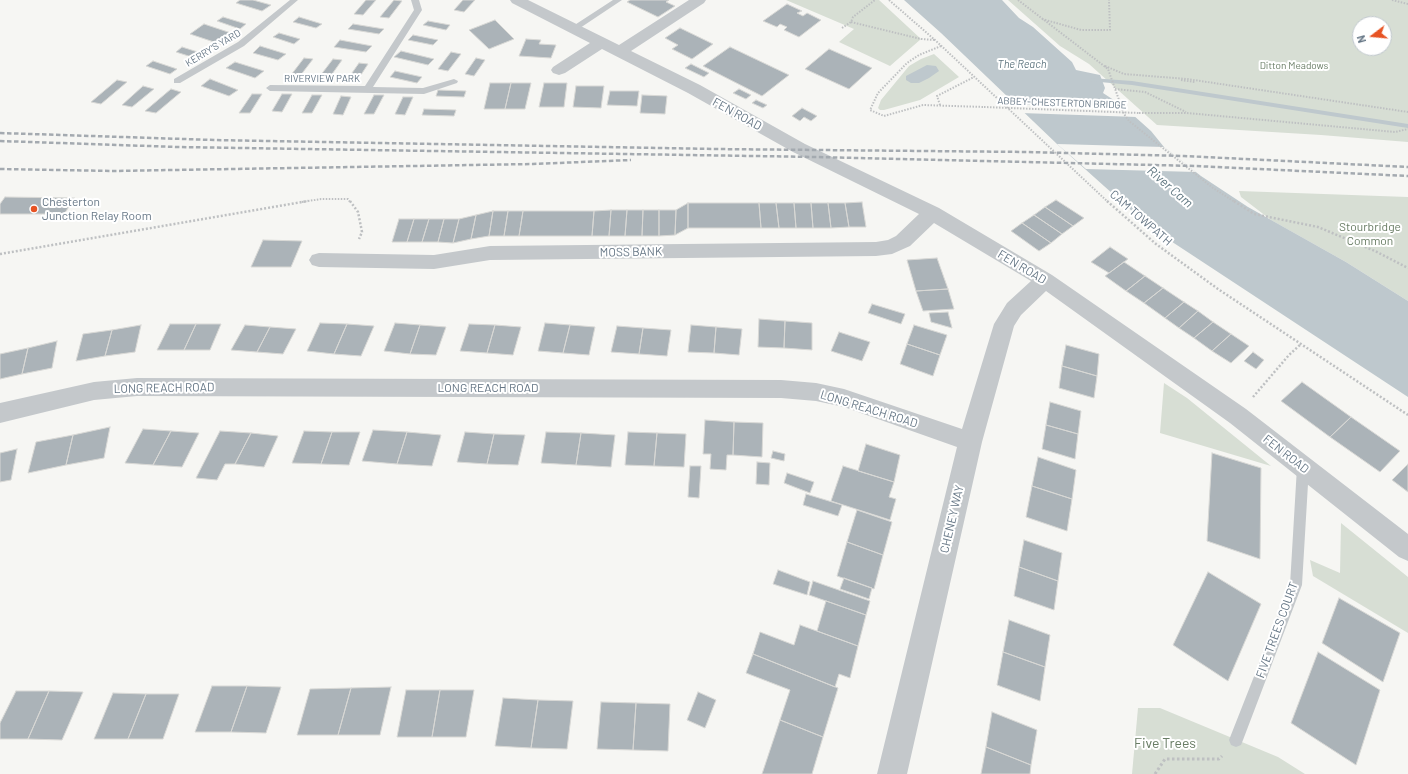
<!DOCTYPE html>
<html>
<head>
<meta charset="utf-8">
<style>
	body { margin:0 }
	#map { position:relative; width:1408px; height:774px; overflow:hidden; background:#f6f6f3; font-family:Barlow,sans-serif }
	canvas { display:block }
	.north { position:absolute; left:1352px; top:16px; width:40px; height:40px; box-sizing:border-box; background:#fff; border:1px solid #c1c8ce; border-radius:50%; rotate:254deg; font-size:11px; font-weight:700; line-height:16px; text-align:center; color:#657685 }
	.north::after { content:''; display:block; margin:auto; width:14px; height:18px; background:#e75323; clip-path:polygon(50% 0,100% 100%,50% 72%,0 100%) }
</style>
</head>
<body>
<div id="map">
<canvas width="1408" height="774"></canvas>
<div class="north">N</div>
</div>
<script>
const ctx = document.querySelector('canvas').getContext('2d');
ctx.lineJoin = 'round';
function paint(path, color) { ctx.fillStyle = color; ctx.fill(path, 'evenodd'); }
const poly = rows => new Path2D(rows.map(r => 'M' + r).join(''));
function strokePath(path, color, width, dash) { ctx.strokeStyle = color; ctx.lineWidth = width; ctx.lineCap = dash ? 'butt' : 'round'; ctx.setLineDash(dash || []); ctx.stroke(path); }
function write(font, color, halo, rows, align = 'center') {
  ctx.font = font + ' Barlow,sans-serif'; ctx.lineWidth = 4; ctx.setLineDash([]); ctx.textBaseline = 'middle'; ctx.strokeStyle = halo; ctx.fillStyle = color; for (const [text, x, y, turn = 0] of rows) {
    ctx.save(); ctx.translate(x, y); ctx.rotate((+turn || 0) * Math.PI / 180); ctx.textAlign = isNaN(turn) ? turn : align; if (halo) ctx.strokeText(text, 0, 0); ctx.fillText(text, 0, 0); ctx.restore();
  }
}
paint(poly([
	[786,0,879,0,921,39,890,66,839,42,854,29],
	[1008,0,1408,0,1408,142,1321,135,1157,125,1089,64,1060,46],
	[1360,24,1384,24,1384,48,1360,48],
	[934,54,959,77,920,100,884,110,880,110,878,108,881,100,909,66,921,59],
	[1239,191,1408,197,1408,301,1346,262,1271,220,1241,197],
	[1164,383,1187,398,1271,466,1160,433],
	[1341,523,1408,577,1408,633,1313,576,1310,560,1340,573],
	[1138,708,1160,708,1278,757,1305,774,1132,774]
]), '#d7ded4');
paint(poly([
	[904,0,1002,0,1019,18,1033,27,1072,62,1076,70,1100,75,1105,88,1103,93,1123,106,1151,131,1164,147,1201,176,1248,207,1346,262,1408,301,1408,397,1151,228,1057,144,941,33],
	[927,65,936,66,939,71,929,78,919,83,911,83,906,80,906,76]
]), '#bec8cd');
paint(poly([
	[1011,104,1127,107,1137,117,1021,113],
	[1057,144,1164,147,1196,172,1086,169]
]), '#f6f6f3');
paint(poly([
	[1091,78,1132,81,1408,124,1408,128,1132,85,1089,81,1088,80,1091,78]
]), '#bec8cd');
const building = poly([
	[240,0,253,0,271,5,262,11,236,3,240,0],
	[366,0,376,0,363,15,354,14,366,0],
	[394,0,402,1,389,18,380,17,394,0],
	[463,0,475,0,464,12,454,10,463,0],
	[630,0,669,0,666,2,675,6,658,17,627,2,630,0],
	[787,4,802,11,797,13,803,16,807,13,821,20,799,37,784,30,787,27,780,24,777,27,763,21,787,4],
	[223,17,246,24,240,29,217,21,223,17],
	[299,17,322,24,316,28,293,22,299,17],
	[495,20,514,39,489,49,469,30,495,20],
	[428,21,450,25,446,30,423,25,428,21],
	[204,24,237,35,223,45,190,34,204,24],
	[353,24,384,29,379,34,348,29,353,24],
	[680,28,713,44,692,59,672,49,678,45,665,38,680,28],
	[279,33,300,39,294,44,273,37,279,33],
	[413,35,438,40,433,45,408,40,413,35],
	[526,39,541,40,539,44,556,45,551,58,519,56,526,39],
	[340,40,372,46,366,52,334,47,340,40],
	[260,46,286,54,278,60,253,53,260,46],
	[182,47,204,54,198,59,176,52,182,47],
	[730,47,789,75,762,96,703,66,730,47],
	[829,49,872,68,849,89,805,69,829,49],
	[401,51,434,59,428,65,394,57,401,51],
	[451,52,461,54,448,71,438,69,451,52],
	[304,58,313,59,300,76,291,75,304,58],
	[476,58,485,60,474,76,465,74,476,58],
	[333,59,342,60,330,77,320,76,333,59],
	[153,61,177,69,170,74,146,66,153,61],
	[235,62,264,71,255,78,226,68,235,62],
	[359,63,368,64,357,81,347,80,359,63],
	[691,64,709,73,704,77,685,68,691,64],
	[395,71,422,77,417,83,390,77,395,71],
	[210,79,238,90,229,96,201,86,210,79],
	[117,80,127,82,101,104,91,102,117,80],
	[490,83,511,83,505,109,484,109,490,83],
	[511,83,531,83,525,109,505,109,511,83],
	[544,83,567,83,564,107,539,107,544,83],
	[143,86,154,89,132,107,122,105,143,86],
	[576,86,604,86,601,108,573,107,576,86],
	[171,89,181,92,156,113,145,111,171,89],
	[739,89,751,95,746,99,733,93,739,89],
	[438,90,466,91,464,97,436,96,438,90],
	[610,91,639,91,637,106,607,105,610,91],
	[252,94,262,94,250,113,239,113,252,94],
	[282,94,292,94,282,112,272,111,282,94],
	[312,95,322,95,312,113,302,113,312,95],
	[374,95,384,95,374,114,364,114,374,95],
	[642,95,667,96,665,114,640,113,642,95],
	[341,96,351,97,343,115,333,114,341,96],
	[403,97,413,97,405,115,395,114,403,97],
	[756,100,767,105,763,108,752,103,756,100],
	[802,108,817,116,811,121,804,117,800,121,792,116,802,108],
	[424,109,456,110,454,116,422,115,424,109],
	[5,197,75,198,64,214,0,214,0,204,5,197],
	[1056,200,1084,218,1073,226,1045,207,1056,200],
	[862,202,866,227,849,227,845,203,862,202],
	[688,203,759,203,761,228,688,228,688,203],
	[688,203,688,228,675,235,676,210,688,203],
	[759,203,776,203,779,228,761,228,759,203],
	[776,203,794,203,796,228,779,228,776,203],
	[794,203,811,203,813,228,796,228,794,203],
	[811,203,828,203,831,228,813,228,811,203],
	[828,203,845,203,849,227,831,228,828,203],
	[1045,207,1073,226,1062,234,1034,215,1045,207],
	[611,210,609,236,592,236,594,211,611,210],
	[611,210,627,210,625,236,609,236,611,210],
	[627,210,643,210,642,236,625,236,627,210],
	[643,210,659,210,659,236,642,236,643,210],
	[659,210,676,210,675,235,659,236,659,210],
	[493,211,489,236,471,239,476,215,493,211],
	[493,211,508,211,504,236,489,236,493,211],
	[508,211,523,211,519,236,504,236,508,211],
	[523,211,594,211,592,236,519,236,523,211],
	[476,215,471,239,453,243,459,219,476,215],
	[1034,215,1062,234,1051,243,1022,223,1034,215],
	[399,219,414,219,407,242,392,242,399,219],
	[414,219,429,219,422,242,407,242,414,219],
	[429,219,444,219,438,242,422,242,429,219],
	[444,219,459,219,453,243,438,242,444,219],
	[1022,223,1051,243,1039,251,1011,231,1022,223],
	[263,240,302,241,291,267,251,267,263,240],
	[1110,247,1128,259,1109,273,1091,262,1110,247],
	[937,258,948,289,916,291,907,260,937,258],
	[1124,262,1145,276,1126,291,1105,276,1124,262],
	[1145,276,1163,288,1144,303,1126,291,1145,276],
	[1163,288,1184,302,1165,318,1144,303,1163,288],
	[948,289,954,309,923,311,916,291,948,289],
	[1184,302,1198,311,1179,328,1165,318,1184,302],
	[872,304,905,314,901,324,868,313,872,304],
	[1198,311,1213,322,1194,338,1179,328,1198,311],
	[948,312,952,328,931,322,929,313,948,312],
	[759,319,785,321,784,348,758,347,759,319],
	[785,321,812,323,812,350,784,348,785,321],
	[1213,322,1231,334,1212,351,1194,338,1213,322],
	[320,323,347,324,334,354,307,351,320,323],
	[395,323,420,325,410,354,384,351,395,323],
	[545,323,570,325,563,353,538,351,545,323],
	[170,324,196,324,184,350,157,350,170,324],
	[196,324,221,324,210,350,184,350,196,324],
	[347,324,374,326,361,356,334,354,347,324],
	[469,324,495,325,487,353,460,351,469,324],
	[141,325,135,352,105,356,112,330,141,325],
	[245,325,270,327,257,352,231,350,245,325],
	[420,325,446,327,436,355,410,354,420,325],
	[495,325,521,327,513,355,487,353,495,325],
	[570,325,595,327,589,355,563,353,570,325],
	[691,325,716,327,714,353,688,352,691,325],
	[914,325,947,335,940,355,907,344,914,325],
	[617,326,643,328,639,354,611,352,617,326],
	[270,327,296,329,283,354,257,352,270,327],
	[716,327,742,329,739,355,714,353,716,327],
	[643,328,671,330,667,356,639,354,643,328],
	[112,330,105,356,76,361,83,334,112,330],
	[839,332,870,342,862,361,831,351,839,332],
	[1231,334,1249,346,1231,363,1212,351,1231,334],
	[57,341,52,368,22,374,28,348,57,341],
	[907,344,940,355,933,376,900,364,907,344],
	[1066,345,1099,354,1097,376,1062,366,1066,345],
	[28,348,22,374,0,379,0,354,28,348],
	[1253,352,1264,360,1256,369,1244,361,1253,352],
	[1062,366,1097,376,1094,398,1059,388,1062,366],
	[1302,382,1351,417,1330,437,1281,401,1302,382],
	[1050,402,1081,411,1078,434,1046,425,1050,402],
	[1351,417,1400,451,1380,472,1330,437,1351,417],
	[705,420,734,422,733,455,727,455,726,470,710,469,711,454,703,454,705,420],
	[734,422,763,423,762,457,733,455,734,422],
	[1046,425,1078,434,1075,459,1042,449,1046,425],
	[110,427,104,458,66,465,73,435,110,427],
	[143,429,171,431,153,465,125,463,143,429],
	[373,430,407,432,397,464,362,461,373,430],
	[171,431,199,433,182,467,153,465,171,431],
	[220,431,251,433,235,464,225,464,217,480,196,478,220,431],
	[304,431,332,432,321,464,292,463,304,431],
	[332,432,360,432,349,465,321,464,332,432],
	[407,432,441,435,432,466,397,464,407,432],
	[465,432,494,434,487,464,457,462,465,432],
	[546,432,581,433,576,465,541,463,546,432],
	[628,432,657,433,654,466,625,465,628,432],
	[251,433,278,436,264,467,235,464,251,433],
	[581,433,615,435,611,467,576,465,581,433],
	[657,433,686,434,684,467,654,466,657,433],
	[494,434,525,435,518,465,487,464,494,434],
	[73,435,66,465,28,473,36,442,73,435],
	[866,444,900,455,894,482,858,471,866,444],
	[17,449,11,480,0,482,0,453,17,449],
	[773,451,785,454,784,461,771,458,773,451],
	[1212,453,1261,468,1260,559,1207,541,1212,453],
	[1038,457,1076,470,1072,499,1032,486,1038,457],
	[757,462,770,463,769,485,756,484,757,462],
	[1408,464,1408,492,1392,480,1408,464],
	[690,466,701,466,699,498,688,497,690,466],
	[843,466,894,482,889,497,896,499,890,520,831,501,843,466],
	[787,473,814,482,810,493,784,483,787,473],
	[1032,486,1072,499,1067,531,1026,517,1032,486],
	[806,494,842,505,838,516,803,505,806,494],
	[857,510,892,522,883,555,847,542,857,510],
	[1024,540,1062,553,1058,581,1019,567,1024,540],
	[847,542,883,555,874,589,837,576,847,542],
	[1019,567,1058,581,1054,610,1014,596,1019,567],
	[778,570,810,582,807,595,773,584,778,570],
	[1208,572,1261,604,1228,681,1173,645,1208,572],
	[844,578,872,588,869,599,840,589,844,578],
	[813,581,870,601,866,615,809,595,813,581],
	[1339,598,1400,633,1383,682,1322,643,1339,598],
	[826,601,866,615,858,646,817,631,826,601],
	[1009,620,1050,635,1045,667,1003,652,1009,620],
	[800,625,858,646,850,678,839,674,835,687,753,654,760,632,794,645,800,625],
	[1003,652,1045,667,1040,701,997,685,1003,652],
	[1318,652,1380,690,1356,765,1291,723,1318,652],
	[753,654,838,688,823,737,780,720,790,690,746,673,753,654],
	[212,686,247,686,231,732,195,732,212,686],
	[247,686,281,687,266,733,231,732,247,686],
	[391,687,380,735,338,735,351,688,391,687],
	[351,688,338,735,297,735,310,689,351,688],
	[406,690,440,690,432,737,397,737,406,690],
	[440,690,474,690,466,737,432,737,440,690],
	[16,691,49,691,28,739,0,739,0,723,16,691],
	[49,691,83,692,62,740,28,739,49,691],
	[698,692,716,700,705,728,687,720,698,692],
	[113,693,146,694,128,739,94,739,113,693],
	[146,694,179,694,163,739,128,739,146,694],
	[503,698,538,700,531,748,495,746,503,698],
	[538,700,573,701,567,749,531,748,538,700],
	[601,702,636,703,633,750,597,749,601,702],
	[636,703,670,704,668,751,633,750,636,703],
	[992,712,1037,730,1031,765,986,747,992,712],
	[780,720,823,737,812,774,762,774,780,720],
	[986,747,1031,765,1030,774,981,774,986,747]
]);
paint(building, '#abb3b8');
strokePath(building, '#d8d8d5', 1);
strokePath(poly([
	[889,0,935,40,1108,202],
	[1018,0,1108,69,1124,114,1129,121,1213,188,1235,202],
	[1392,0,1408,4],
	[1042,19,1081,30,1110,30,1109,0],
	[851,22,921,39,935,40],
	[842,28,851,22,853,17,875,0],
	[941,46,919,55,907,63,878,93,870,110,884,116,923,105,984,107],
	[1105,66,1124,74,1187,79,1408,112],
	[1181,80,1195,82],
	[1115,89,1145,92,1186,112],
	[940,105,937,96,974,77],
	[1139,113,1187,113,1395,132,1408,129],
	[302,202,321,199,348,199,350,202]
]), '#bec0c2', 2, [1.5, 1.5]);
strokePath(poly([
	[350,201,358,212,362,232,359,239],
	[1107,201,1156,244,1218,289,1408,415],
	[1234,201,1254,214,1318,227,1375,251,1408,268],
	[0,254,308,201],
	[1253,397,1289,355,1301,344]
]), '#bec0c2', 2.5, [2, 2]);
strokePath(poly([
	[1155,774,1165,759,1219,759,1222,756]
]), '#bec0c2', 3, [2.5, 2.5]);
paint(poly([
	[290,0,298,0,244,46,180,83,174,83,174,79,238,42,290,0],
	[411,0,419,0,422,10,373,87,423,88,454,79,458,81,457,83,424,94,270,91,266,88,270,85,365,86,414,10,411,0],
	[613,0,622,0,577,30,574,30,570,28,613,0],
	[1303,462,1307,463,1309,467,1302,585,1243,740,1241,745,1236,747,1231,745,1229,740,1290,585,1297,467,1299,463,1303,462]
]), '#c4c8cb');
paint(poly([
	[510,0,528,0,619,45,689,0,706,0,704,3,631,51,700,85,805,144,939,208,1052,275,1246,409,1408,534,1408,561,1399,557,1230,423,1046,291,1021,315,1014,326,982,442,907,774,877,774,957,447,844,407,816,401,781,398,137,396,94,400,0,423,0,403,94,382,137,378,781,380,816,383,844,389,962,429,994,324,1007,303,1031,281,934,223,910,246,892,254,876,256,490,260,434,269,319,267,312,265,309,260,312,255,319,253,434,255,490,246,876,242,888,240,896,236,919,214,793,152,688,93,602,49,565,73,559,75,553,73,551,70,553,67,590,43,512,3,510,0]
]), '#c4c8cb');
strokePath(poly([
	[0,133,214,140,714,149,1028,152,1184,156,1408,167],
	[0,141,178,147,817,157,1195,166,1408,176],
	[0,169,112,171,533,164,631,160]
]), '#a4aab0', 2.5, [4.5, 2.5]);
strokePath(poly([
	[984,107,1139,113]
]), '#bec0c2', 2, [1.5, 1.5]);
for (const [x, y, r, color] of [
	[34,209,4,"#e75323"]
]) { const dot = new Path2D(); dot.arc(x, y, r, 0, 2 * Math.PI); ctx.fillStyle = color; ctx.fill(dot); strokePath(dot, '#fff', 1.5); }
write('10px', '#657685', '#fff', [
	["KERRY'S YARD",213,48,-31],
	["RIVERVIEW PARK",322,79],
	["ABBEY-CHESTERTON BRIDGE",1062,103,2]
]);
write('10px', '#687c64', '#fff', [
	["Ditton Meadows",1294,66]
]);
write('italic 11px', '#607781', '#fff', [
	["The Reach",1022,64]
]);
write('12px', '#657685', '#fff', [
	["FEN ROAD",737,114,29],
	["CAM TOWPATH",1141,218,41],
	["MOSS BANK",631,252,-1],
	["FEN ROAD",1022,267,31],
	["LONG REACH ROAD",164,388,-1],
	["LONG REACH ROAD",488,388],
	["LONG REACH ROAD",869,409,17],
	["FEN ROAD",1286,454,38],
	["CHENEY WAY",952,519,-77],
	["FIVE TREES COURT",1277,630,-70]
]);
write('12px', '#657685', '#fff', [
	["Chesterton",42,202],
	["Junction Relay Room",42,216]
], 'left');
write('12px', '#687c64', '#fff', [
	["Stourbridge",1370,227],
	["Common",1370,241]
]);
write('italic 13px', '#607781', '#fff', [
	["River Cam",1170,187,41]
]);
write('14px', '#687c64', '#fff', [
	["Five Trees",1165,743]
]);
</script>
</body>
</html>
